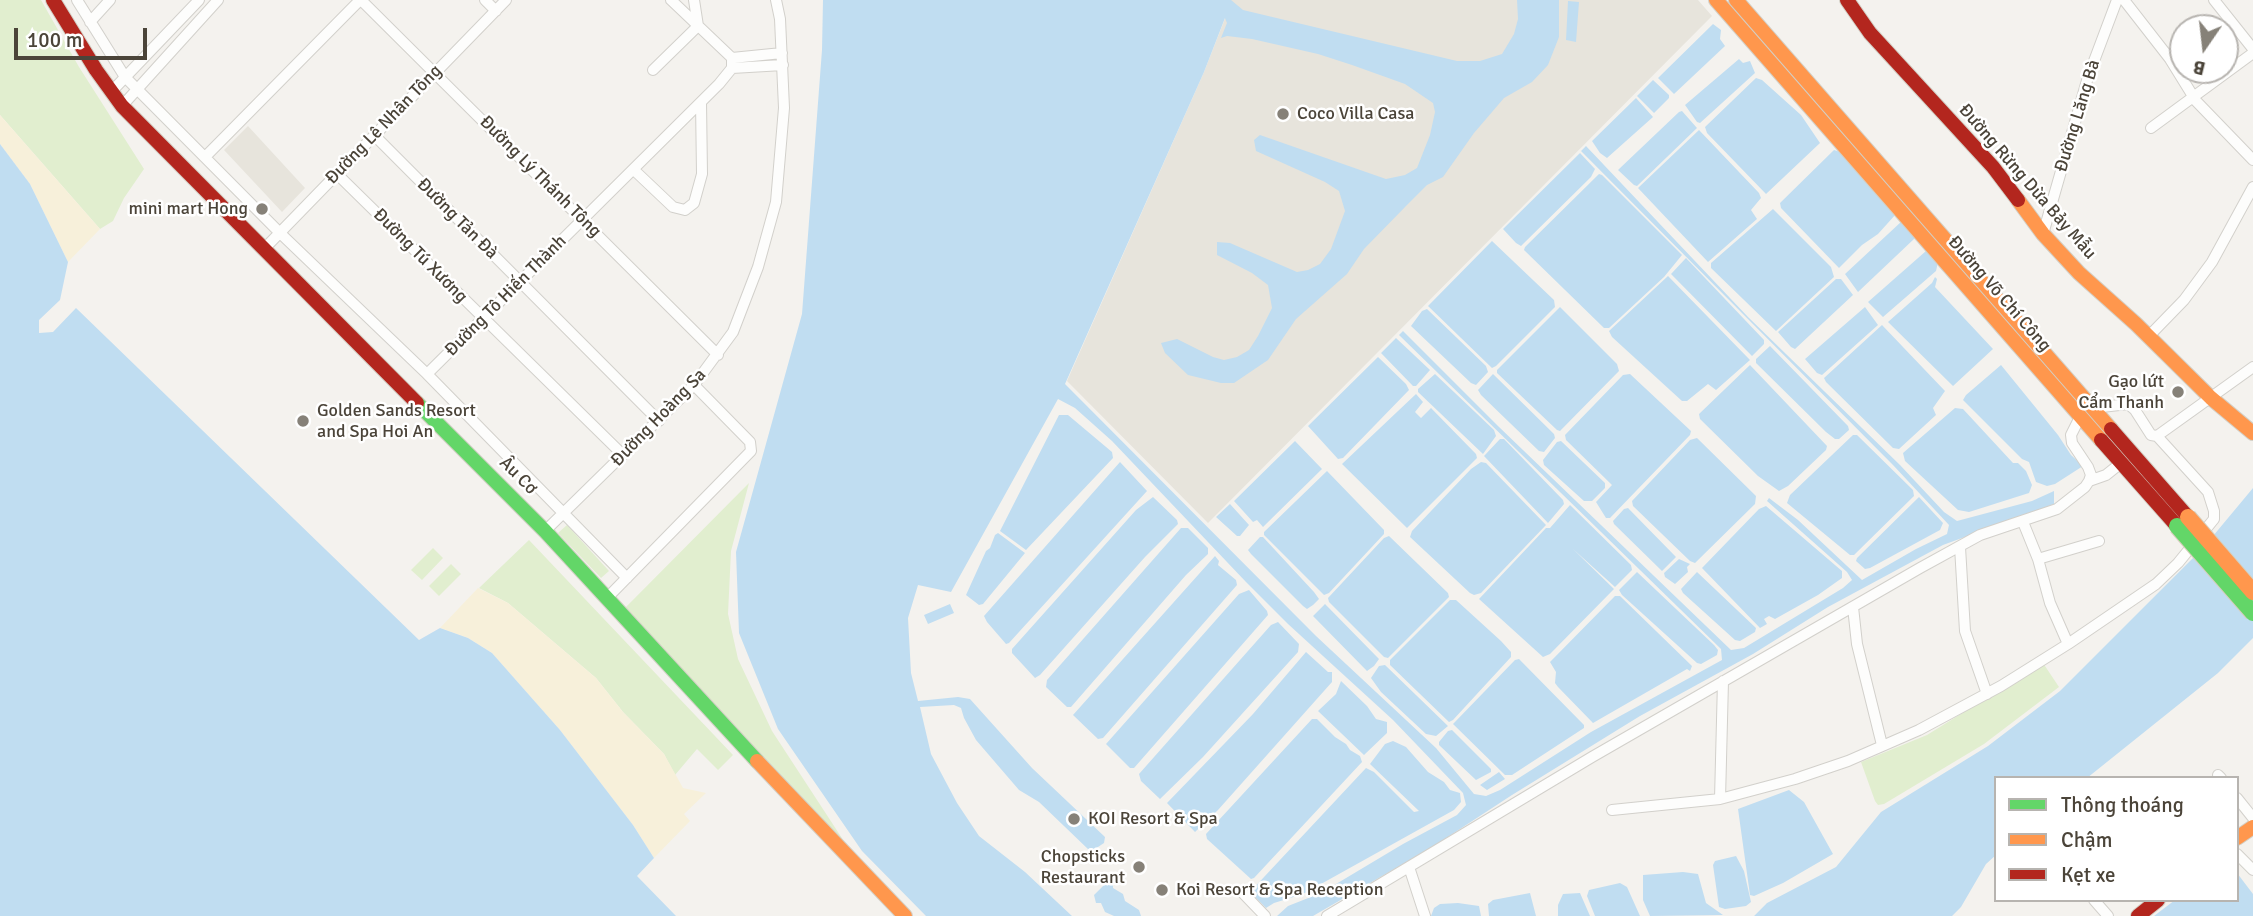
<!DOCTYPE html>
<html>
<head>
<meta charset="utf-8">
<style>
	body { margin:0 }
	#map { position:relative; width:2253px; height:916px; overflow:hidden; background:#f4f2ee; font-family:Signika,sans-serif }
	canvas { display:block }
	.legend { position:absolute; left:1994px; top:776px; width:245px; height:126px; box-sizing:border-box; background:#fff; border:2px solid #b7b4b0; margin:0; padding:9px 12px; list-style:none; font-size:21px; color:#4b4439 }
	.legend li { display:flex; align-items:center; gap:14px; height:35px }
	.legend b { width:35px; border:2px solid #b7b4b0 }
	.north { position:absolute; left:2169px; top:14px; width:70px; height:70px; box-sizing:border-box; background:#fff; border:2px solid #b7b4b0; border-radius:50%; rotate:194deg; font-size:19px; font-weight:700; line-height:28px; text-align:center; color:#4b4439 }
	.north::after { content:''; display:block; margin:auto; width:24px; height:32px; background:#868178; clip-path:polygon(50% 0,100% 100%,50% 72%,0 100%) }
	.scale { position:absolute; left:14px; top:28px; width:133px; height:32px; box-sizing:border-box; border:4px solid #4b4439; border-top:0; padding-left:9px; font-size:21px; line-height:24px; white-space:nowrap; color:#4b4439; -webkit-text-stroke:5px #fff; paint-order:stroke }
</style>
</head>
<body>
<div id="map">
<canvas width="2253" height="916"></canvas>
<ul class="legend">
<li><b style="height:9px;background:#63d668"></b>Thông thoáng</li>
<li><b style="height:9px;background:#ff974d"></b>Chậm</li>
<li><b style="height:9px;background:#b3261e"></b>Kẹt xe</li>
</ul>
<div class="north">B</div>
<div class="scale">100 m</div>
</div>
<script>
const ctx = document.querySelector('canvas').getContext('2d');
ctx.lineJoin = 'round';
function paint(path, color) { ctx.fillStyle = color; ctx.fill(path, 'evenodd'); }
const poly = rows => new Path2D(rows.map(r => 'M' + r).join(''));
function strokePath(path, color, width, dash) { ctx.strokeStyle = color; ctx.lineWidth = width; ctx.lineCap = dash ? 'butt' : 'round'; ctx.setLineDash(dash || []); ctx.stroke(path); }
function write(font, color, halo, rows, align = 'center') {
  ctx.font = font + ' Signika,sans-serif'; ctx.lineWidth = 5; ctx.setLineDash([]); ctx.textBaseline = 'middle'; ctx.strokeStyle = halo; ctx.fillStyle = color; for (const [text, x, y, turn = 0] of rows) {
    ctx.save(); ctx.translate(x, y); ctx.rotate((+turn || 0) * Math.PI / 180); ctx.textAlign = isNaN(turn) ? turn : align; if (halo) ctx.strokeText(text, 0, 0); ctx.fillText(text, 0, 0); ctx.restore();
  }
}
paint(poly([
	[1229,0,1698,0,1712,16,1208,523,1067,381,1204,72,1226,16],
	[248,126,305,188,282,212,224,150]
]), '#e7e4dc');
paint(poly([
	[0,0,41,0,79,67,144,169,124,198,113,221,100,229,0,115],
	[749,483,731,551,728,614,738,659,772,731,851,852,625,608],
	[567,525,609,571,601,578,558,533],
	[529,540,733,755,718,770,697,749,675,775,664,754,623,712,596,678,508,603,479,588],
	[433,548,443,558,422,580,411,570],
	[451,564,461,574,439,596,429,586],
	[2043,663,2059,687,1984,744,1884,804,1878,805,1875,801,1861,762,1927,735]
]), '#e1eecf');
paint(poly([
	[0,115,100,229,68,262,30,184,0,144],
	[478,588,508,603,596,678,623,712,664,754,683,788,706,793,684,814,690,821,654,858,633,825,560,730,492,653,468,638,440,628]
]), '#f7f0da');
paint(poly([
	[823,0,1231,0,1243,10,1457,61,1480,61,1502,54,1514,34,1518,19,1517,0,1559,0,1559,37,1548,65,1532,82,1504,98,1474,133,1443,177,1427,185,1406,206,1364,249,1347,274,1296,319,1268,360,1234,383,1221,383,1188,375,1165,353,1161,343,1177,339,1213,357,1224,360,1237,357,1249,350,1258,336,1272,308,1268,285,1252,273,1217,255,1217,242,1230,243,1297,272,1308,270,1320,264,1331,249,1345,211,1339,191,1325,182,1256,151,1254,140,1260,135,1386,179,1405,175,1417,168,1430,135,1435,112,1433,103,1405,84,1352,65,1318,54,1252,39,1227,36,1221,38,1227,23,1225,18,1204,72,1065,384,1316,636,1436,748,1474,794,1486,796,1500,790,1591,732,1722,660,1721,649,1399,335,1403,331,1498,426,1731,650,1744,648,1843,588,1852,580,1847,572,1767,501,1769,498,1798,520,1862,580,1916,549,1947,534,1949,525,1893,465,1581,151,1586,146,1748,317,1900,465,1944,512,1957,521,2032,501,2054,491,2054,504,1943,545,1828,607,1753,654,1640,716,1512,795,1434,846,1313,916,1277,916,1288,906,1321,893,1403,844,1457,815,1466,805,1463,793,1393,720,1288,624,1246,582,1112,441,1075,408,1058,399,951,592,918,585,908,618,911,673,918,701,958,697,970,699,1032,768,1105,837,1104,843,1092,851,1089,850,1039,802,1019,790,976,740,964,718,961,708,954,705,920,707,931,754,957,803,979,836,1025,872,1072,916,926,916,862,851,778,729,739,633,736,552,802,314,822,50],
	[1568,1,1579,2,1576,42,1566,40],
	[1713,24,1721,30,1720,39,1725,46,1674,94,1658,78],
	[1739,59,1743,63,1750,61,1755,73,1700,123,1697,122,1685,105],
	[1756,78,1762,80,1801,115,1820,143,1766,194,1707,133,1705,127],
	[1653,80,1669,95,1669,98,1654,113,1637,96],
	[1636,98,1653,117,1607,158,1600,153,1592,141],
	[1682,111,1697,128,1637,186,1634,185,1618,170,1679,112],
	[1699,130,1759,193,1761,198,1751,210,1757,219,1708,262,1638,188],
	[0,144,30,184,68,262,60,300,39,320,39,333,53,332,76,308,419,640,440,628,468,638,492,653,560,730,633,825,654,858,637,876,676,916,0,916],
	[1834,150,1840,152,1896,214,1878,234,1862,245,1839,268,1781,208,1780,203],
	[1580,153,1595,169,1591,177,1521,246,1516,243,1503,229],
	[1599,174,1602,175,1682,255,1664,277,1609,328,1604,328,1524,250,1525,247],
	[1773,209,1831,267,1834,277,1776,331,1711,268,1711,263],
	[1902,221,1915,232,1914,239,1858,292,1845,274],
	[1492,241,1554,300,1555,307,1496,366,1492,368,1428,306],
	[1926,251,1938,262,1936,271,1883,317,1868,302],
	[1686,258,1764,340,1764,344,1752,356,1671,274],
	[1668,276,1750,360,1716,390,1708,384,1687,401,1682,401,1612,337,1609,331],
	[1935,277,1937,279,1935,287,1993,349,1953,386,1888,322,1932,283],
	[1836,279,1841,279,1853,295,1795,349,1791,347,1778,332],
	[1560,307,1617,364,1619,371,1560,431,1557,430,1497,373,1497,370],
	[1865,307,1878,325,1822,375,1817,373,1805,359],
	[1427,309,1486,366,1488,372,1476,385,1471,383,1411,326,1422,311],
	[1882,325,1945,391,1933,408,1936,415,1899,449,1893,448,1826,382,1824,378],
	[1396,338,1430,370,1416,386,1413,386,1381,353],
	[1770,346,1848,426,1849,430,1839,439,1835,439,1826,432,1756,363,1756,359],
	[1378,357,1406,384,1409,390,1343,458,1338,459,1308,426],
	[1750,365,1827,446,1826,450,1788,486,1779,491,1758,476,1700,419,1699,414],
	[2001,365,2058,435,2071,455,2083,466,2055,484,2047,486,2036,482,2029,462,2022,459,1963,400,1966,395],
	[1435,374,1494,430,1496,436,1483,454,1418,392,1418,389],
	[1493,374,1554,434,1555,438,1544,452,1539,451,1481,395,1478,390],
	[1630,374,1691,431,1690,435,1610,518,1606,518,1596,502,1612,485,1566,440,1565,435,1623,375],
	[1416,394,1423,402,1415,412,1421,418,1431,408,1476,454,1477,458,1407,528,1342,464],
	[1955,408,1963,409,2013,463,2018,463,2026,471,2032,485,2029,493,1969,512,1958,510,1905,461,1903,453],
	[1059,415,1068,415,1112,452,1113,458,1026,550,1000,531],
	[1853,435,1857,435,1913,490,1914,496,1854,555,1850,555,1787,503,1790,495],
	[1697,438,1756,496,1755,504,1695,563,1690,561,1633,506,1632,501,1690,440],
	[1500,439,1504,439,1563,500,1564,504,1548,523,1484,456],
	[1295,441,1322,469,1263,527,1257,520,1253,522,1234,501],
	[1561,441,1605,483,1605,488,1592,501,1584,501,1544,465,1543,460,1557,442],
	[1120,462,1147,491,1009,643,1006,644,987,622,984,616],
	[1481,462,1486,463,1546,525,1481,593,1474,595,1470,593,1410,537,1412,531,1471,469],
	[1327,471,1384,530,1384,534,1329,593,1324,595,1264,535,1264,532],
	[2253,488,2253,638,2218,673,2087,778,1996,778,1996,855,1986,864,1961,907,1952,916,1754,916,1767,903,1836,867,1881,812,1988,746,2060,691,2203,548],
	[1153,497,1177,520,1178,524,1145,557,1040,675,1035,678,1012,653,1012,649,1136,510],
	[1919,497,1943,523,1940,530,1870,568,1865,569,1856,561,1857,558],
	[1230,504,1249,525,1240,536,1237,536,1216,517],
	[1570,505,1631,565,1632,570,1615,587,1573,549,1614,589,1550,654,1543,657,1479,599,1546,528,1550,528],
	[1766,506,1842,571,1842,578,1818,595,1775,619,1769,616,1764,619,1767,624,1760,628,1702,568,1759,509],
	[1628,508,1676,557,1662,571,1614,524,1613,521,1624,509],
	[1181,528,1188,528,1208,548,1208,554,1186,575,1071,707,1067,707,1046,687,1047,680],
	[998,533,1025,553,983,604,979,605,966,595,986,551,990,548,995,535],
	[1389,536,1448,593,1449,597,1388,658,1384,657,1329,602,1328,598,1384,538],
	[1260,537,1263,537,1314,592,1319,599,1313,605,1307,609,1303,606,1251,554,1248,550],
	[1215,556,1219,561,1218,565,1236,580,1237,585,1103,738,1098,739,1073,715],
	[1679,559,1690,564,1687,567,1688,572,1675,584,1665,577,1664,573],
	[1637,572,1714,645,1718,650,1717,655,1701,664,1697,663,1622,595,1619,590],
	[1697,572,1756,628,1755,632,1740,641,1735,640,1683,593,1681,589],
	[1249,590,1267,611,1268,615,1134,768,1130,768,1106,744,1239,594],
	[1615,596,1620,596,1692,666,1690,671,1687,669,1593,723,1558,687,1555,683,1556,672,1550,662],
	[1450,600,1456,600,1501,641,1511,652,1511,657,1453,720,1449,722,1390,665,1390,660],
	[950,604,954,613,928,624,924,615],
	[1325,604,1379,659,1374,666,1367,671,1313,616],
	[1278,622,1299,644,1298,652,1203,757,1160,799,1141,781,1139,774,1271,625],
	[1306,652,1328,672,1332,672,1332,682,1218,810,1195,832,1167,803,1253,714],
	[1519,659,1584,725,1584,728,1512,775,1505,775,1453,724,1515,660],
	[1385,665,1448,726,1436,736,1426,734,1381,692,1371,678,1379,666],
	[1341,681,1367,706,1376,719,1387,722,1387,733,1364,755,1318,711,1336,694],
	[1312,719,1317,719,1335,737,1346,744,1350,750,1360,756,1362,762,1254,878,1251,879,1207,839,1206,834],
	[1452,730,1491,769,1491,772,1476,780,1439,745,1439,742,1448,731],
	[1393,741,1406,747,1428,772,1444,782,1450,790,1460,793,1461,802,1454,810,1303,894,1274,903,1266,908,1250,892,1366,768,1374,772,1414,812,1419,811,1370,764,1385,744],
	[1499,772,1505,779,1487,790,1480,785],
	[1789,790,1804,802,1833,854,1783,883,1754,896,1750,895,1738,809],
	[1736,856,1744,871,1751,902,1746,906,1725,909,1719,907,1713,865,1715,861],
	[1683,872,1698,874,1706,903,1723,915,1650,916,1643,900,1643,875],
	[2237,873,2253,894,2253,916,2154,916,2175,900,2237,900],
	[1107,882,1113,883,1113,888,1123,894,1125,901,1139,910,1141,916,1114,916,1105,912,1101,903,1096,903,1094,895],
	[1620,883,1627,887,1640,916,1595,916,1587,896,1589,890],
	[1530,893,1536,916,1489,916,1488,904,1493,900],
	[1580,893,1590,916,1558,916,1558,905,1563,894],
	[1458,903,1479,906,1481,916,1431,916,1434,908,1440,904]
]), '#c0ddf1');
const street = poly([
	[77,0,125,77,280,233,427,374,627,578],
	[361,0,718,355],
	[485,0,496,11],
	[671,0,732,58],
	[2124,0,2170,59,2196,101,2253,160],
	[2214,0,2253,49],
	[90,22,110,0],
	[732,58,782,53],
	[732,68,783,65],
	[653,70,698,26,694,0],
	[111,92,199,0],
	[122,106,218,0],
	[2151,128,2253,53],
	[374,135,659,421],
	[205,157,360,0],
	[634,170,673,207,685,210,694,203,702,174,701,102],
	[337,174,623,455],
	[2043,234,2088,77,2117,0],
	[263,250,506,0],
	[2149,336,2184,300,2212,262,2253,187],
	[427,374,719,84,732,68,732,58],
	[2093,408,2128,404,2135,410,2151,435,2157,436,2253,367],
	[2089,481,2106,475,2121,463],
	[2023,522,2038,559,2050,603,2068,644],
	[545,531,694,385,733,332,758,267,776,202,784,108,780,19,776,0],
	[1960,547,1965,631,1987,694],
	[2038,559,2099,541],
	[607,598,751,451,750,442,694,385],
	[1853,607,1857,644,1882,745],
	[2218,775,2221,778],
	[2237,798,2253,818],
	[1720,799,1723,681],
	[1612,810,1720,799,1795,779,1848,761,1919,730,2001,686,2068,644,2156,584,2178,563,2214,519,2214,511,2208,492,2157,436],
	[2237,854,2253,870],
	[1409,867,1425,916],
	[1241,891,1265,916],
	[2094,900,2108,916],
	[1327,916,1592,757,1920,568,1980,535,2057,509,2085,487,2089,481,2091,475,2088,467,2072,443,2071,435,2080,417]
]);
const fast = poly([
	[417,403,545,531,757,761]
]);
const slow = poly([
	[1716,0,2101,440],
	[1736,0,2111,429],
	[2018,200,2043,234,2079,273,2136,324,2211,398,2253,433],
	[757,761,905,916],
	[2237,838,2253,827]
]);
const jam = poly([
	[53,0,96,70,122,106,417,403],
	[1847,0,1870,33,1993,167,2018,200],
	[2111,429,2188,517],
	[2101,440,2177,526],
	[2138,916,2158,900]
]);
strokePath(street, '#d2d0cb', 12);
strokePath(fast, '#d3cfc5', 16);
strokePath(slow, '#d3cfc5', 16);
strokePath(jam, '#d3cfc5', 16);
strokePath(street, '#fdfdfc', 10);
strokePath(fast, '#63d668', 14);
strokePath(slow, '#ff974d', 14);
strokePath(jam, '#b3261e', 14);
const fastBridge = poly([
	[2177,526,2253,613]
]);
const slowBridge = poly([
	[2188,517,2253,592]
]);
strokePath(fastBridge, '#d6cebb', 18, []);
strokePath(slowBridge, '#d6cebb', 18, []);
strokePath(fastBridge, '#63d668', 16);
strokePath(slowBridge, '#ff974d', 16);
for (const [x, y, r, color] of [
	[1283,114,7,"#868178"],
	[262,209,7,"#868178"],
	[2178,392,7,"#868178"],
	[303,421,7,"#868178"],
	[1074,819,7,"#868178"],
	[1139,867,7,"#868178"],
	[1162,890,7,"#868178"]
]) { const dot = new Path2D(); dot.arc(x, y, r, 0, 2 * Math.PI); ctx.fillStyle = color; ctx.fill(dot); strokePath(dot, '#fff', 2.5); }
write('18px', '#4b4439', '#fff', [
	["Coco Villa Casa",1297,114],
	["mini mart Hong",248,209,"right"],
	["Gạo lứt",2164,382,"right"],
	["Cẩm Thanh",2164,403,"right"],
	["Golden Sands Resort",317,411],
	["and Spa Hoi An",317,432],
	["KOI Resort & Spa",1088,819],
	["Chopsticks",1125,857,"right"],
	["Restaurant",1125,878,"right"],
	["Koi Resort & Spa Reception",1176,890]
], 'left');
write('18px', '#4b4439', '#fff', [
	["Đường Lăng Bà",2078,116,-73],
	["Đường Lê Nhân Tông",384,125,-46],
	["Đường Lý Thánh Tông",540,177,45],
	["Đường Rừng Dừa Bảy Mẫu",2027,182,49],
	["Đường Tản Đà",457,219,45],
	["Đường Tú Xương",420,256,45],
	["Đường Võ Chí Công",1999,294,49],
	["Đường Tô Hiến Thành",506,296,-45],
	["Đường Hoàng Sa",659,418,-46],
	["Âu Cơ",518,476,45]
]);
</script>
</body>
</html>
